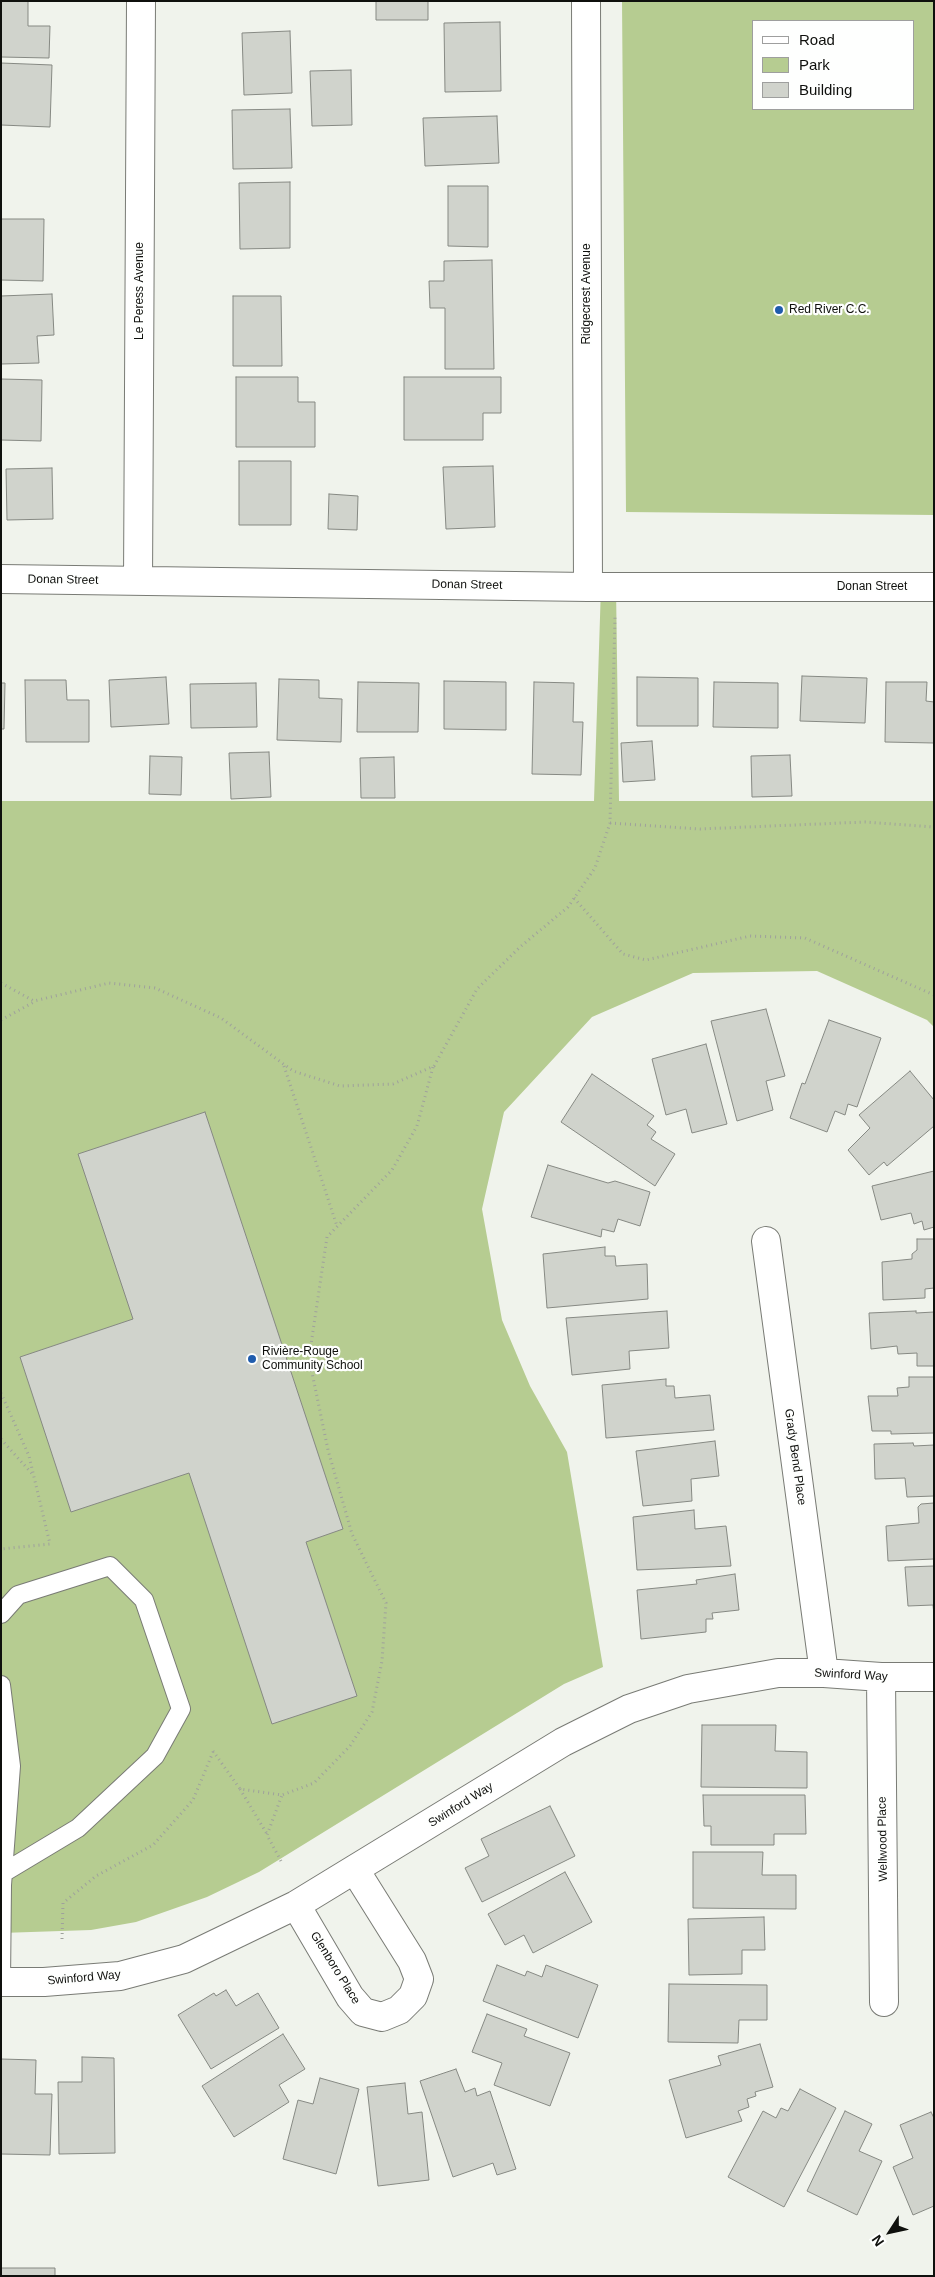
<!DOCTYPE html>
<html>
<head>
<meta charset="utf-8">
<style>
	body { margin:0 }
	#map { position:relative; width:935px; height:2277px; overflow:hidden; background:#f0f3ec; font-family:Helvetica,sans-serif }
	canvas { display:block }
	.frame { position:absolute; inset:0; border:2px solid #0f100d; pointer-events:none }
	.legend { position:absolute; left:752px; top:20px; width:162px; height:90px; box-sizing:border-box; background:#fefffe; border:1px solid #9e9f9e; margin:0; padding:6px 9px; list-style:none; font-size:15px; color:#0f100d }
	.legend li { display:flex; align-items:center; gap:10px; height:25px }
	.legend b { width:25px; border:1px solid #9e9f9e }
	.north { position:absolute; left:865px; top:2207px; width:50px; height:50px; -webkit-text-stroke:4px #fefffe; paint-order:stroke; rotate:235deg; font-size:14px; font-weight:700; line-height:20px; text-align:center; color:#0f100d }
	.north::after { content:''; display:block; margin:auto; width:18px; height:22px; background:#0f100d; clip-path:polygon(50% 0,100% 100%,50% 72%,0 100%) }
</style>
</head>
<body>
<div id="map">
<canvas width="935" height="2277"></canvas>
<div class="frame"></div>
<ul class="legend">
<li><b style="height:6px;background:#fff"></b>Road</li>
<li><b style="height:14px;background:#b6cc91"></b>Park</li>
<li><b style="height:14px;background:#d0d3cc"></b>Building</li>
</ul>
<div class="north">N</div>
</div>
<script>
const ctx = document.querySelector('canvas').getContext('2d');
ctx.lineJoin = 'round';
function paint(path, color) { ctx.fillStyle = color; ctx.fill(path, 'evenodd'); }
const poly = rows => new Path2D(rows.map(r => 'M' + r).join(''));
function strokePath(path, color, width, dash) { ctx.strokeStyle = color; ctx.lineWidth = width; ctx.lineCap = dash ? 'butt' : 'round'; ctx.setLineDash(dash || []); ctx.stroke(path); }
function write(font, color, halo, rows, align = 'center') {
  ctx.font = font + ' Helvetica,sans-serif'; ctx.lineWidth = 4.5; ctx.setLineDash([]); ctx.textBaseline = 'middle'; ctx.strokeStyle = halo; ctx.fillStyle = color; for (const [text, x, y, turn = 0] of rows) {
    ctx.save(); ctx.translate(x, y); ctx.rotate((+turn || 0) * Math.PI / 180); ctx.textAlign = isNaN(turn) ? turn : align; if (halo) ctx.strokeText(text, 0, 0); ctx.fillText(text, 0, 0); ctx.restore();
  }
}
paint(poly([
	[622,1,934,1,934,515,626,512],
	[754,21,914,21,914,109,754,109],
	[601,587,616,587,619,801,934,801,934,1027,927,1020,817,971,693,973,592,1017,504,1112,482,1209,502,1320,530,1386,567,1452,603,1667,564,1684,259,1872,207,1897,136,1922,91,1930,1,1933,1,801,594,801]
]), '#b6cc91');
const building = poly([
	[1,1,28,1,28,26,50,26,49,58,1,57,1,1],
	[376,1,428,1,428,20,376,20,376,1],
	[500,22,501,91,445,92,444,23,500,22],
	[290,31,292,93,244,95,242,33,290,31],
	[1,63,52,65,50,127,1,125,1,63],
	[351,70,352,125,312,126,310,71,351,70],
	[290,109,292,168,233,169,232,110,290,109],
	[497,116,499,163,425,166,423,118,497,116],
	[290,182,290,248,240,249,239,183,290,182],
	[448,186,488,186,488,247,448,246,448,186],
	[1,219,44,219,43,281,1,280,1,219],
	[492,260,494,369,445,369,445,308,430,308,429,281,444,281,444,261,492,260],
	[52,294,54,335,37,336,39,363,1,364,1,296,52,294],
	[233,296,281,296,282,366,233,366,233,296],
	[236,377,298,377,298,402,315,402,315,447,236,447,236,377],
	[404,377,501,377,501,413,483,413,483,440,404,440,404,377],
	[1,379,42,380,41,441,1,440,1,379],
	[239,461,291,461,291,525,239,525,239,461],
	[493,466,495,527,446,529,443,467,493,466],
	[52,468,53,519,7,520,6,469,52,468],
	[329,494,358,496,357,530,328,529,329,494],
	[802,676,867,678,865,723,800,721,802,676],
	[166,677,169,724,111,727,109,680,166,677],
	[637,677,698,678,698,726,637,726,637,677],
	[279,679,319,680,319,698,342,699,341,742,277,740,279,679],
	[25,680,66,680,67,700,89,700,89,742,26,742,25,680],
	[444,681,506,682,506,730,444,729,444,681],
	[358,682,419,683,418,732,357,732,358,682],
	[534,682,574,683,573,722,583,722,581,775,532,774,534,682],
	[714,682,778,683,778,728,713,727,714,682],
	[886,682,927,682,926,701,934,702,934,743,885,742,886,682],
	[1,683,5,683,4,729,1,729,1,683],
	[256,683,257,727,191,728,190,684,256,683],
	[652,741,655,780,623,782,621,743,652,741],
	[269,752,271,797,231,799,229,753,269,752],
	[790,755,792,796,752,797,751,756,790,755],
	[150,756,182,757,181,795,149,794,150,756],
	[394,757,395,798,361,798,360,758,394,757],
	[766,1009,785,1076,766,1081,773,1110,737,1121,711,1021,766,1009],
	[829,1020,881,1038,857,1107,848,1104,845,1115,835,1111,827,1132,790,1118,802,1083,805,1084,829,1020],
	[706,1044,727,1124,692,1133,686,1109,666,1115,652,1059,706,1044],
	[910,1071,934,1100,934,1126,887,1166,884,1162,869,1175,848,1150,870,1128,859,1115,910,1071],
	[592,1074,654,1116,647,1125,656,1132,651,1139,675,1154,655,1186,561,1122,592,1074],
	[205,1112,343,1529,306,1542,357,1696,272,1724,189,1473,71,1512,20,1357,133,1319,78,1154,205,1112],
	[548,1165,608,1183,615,1181,650,1192,640,1226,618,1219,614,1232,602,1229,601,1237,531,1217,548,1165],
	[934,1171,934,1227,924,1230,922,1221,914,1224,911,1213,881,1220,872,1186,934,1171],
	[917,1239,934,1239,934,1288,925,1289,925,1298,883,1300,882,1262,912,1259,912,1254,917,1250,917,1239],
	[605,1247,605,1256,615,1256,616,1266,647,1264,648,1299,547,1308,543,1254,605,1247],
	[667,1311,669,1348,629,1351,630,1369,572,1375,566,1318,667,1311],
	[916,1311,916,1313,934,1312,934,1366,917,1366,917,1353,898,1354,897,1346,871,1349,869,1313,916,1311],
	[909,1377,934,1377,934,1433,891,1434,891,1431,872,1431,868,1396,898,1396,897,1388,909,1387,909,1377],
	[666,1379,666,1386,674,1386,675,1398,710,1395,714,1430,606,1438,602,1385,666,1379],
	[715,1441,719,1476,691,1479,692,1501,643,1506,636,1451,715,1441],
	[913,1443,914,1446,934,1445,934,1496,907,1497,905,1478,875,1479,874,1444,913,1443],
	[934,1503,934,1559,888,1561,886,1526,919,1523,918,1507,921,1504,934,1503],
	[694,1510,695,1529,726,1526,731,1566,637,1570,633,1517,694,1510],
	[934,1566,934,1615,933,1605,908,1606,905,1567,934,1566],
	[735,1574,739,1610,712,1613,713,1619,706,1619,706,1632,641,1639,637,1590,697,1584,696,1580,735,1574],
	[702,1725,776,1725,775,1751,807,1752,807,1788,701,1787,702,1725],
	[703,1795,805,1795,806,1834,774,1834,774,1845,711,1845,711,1826,704,1826,703,1795],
	[550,1806,575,1856,482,1902,465,1868,489,1856,481,1839,550,1806],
	[693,1852,763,1852,762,1875,796,1875,796,1909,693,1908,693,1852],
	[565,1872,592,1922,533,1953,524,1935,505,1945,488,1914,565,1872],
	[764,1917,765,1950,742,1950,742,1974,689,1975,688,1919,764,1917],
	[497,1965,525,1976,527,1971,542,1977,546,1965,598,1985,578,2038,483,2001,497,1965],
	[669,1984,767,1985,767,2020,739,2020,738,2043,668,2042,669,1984],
	[226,1990,236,2006,258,1993,279,2028,211,2069,178,2015,214,1993,216,1996,226,1990],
	[487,2014,527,2029,524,2036,570,2053,550,2106,494,2085,502,2063,472,2052,487,2014],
	[283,2034,305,2069,279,2085,289,2102,234,2137,202,2086,283,2034],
	[760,2044,773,2087,755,2092,756,2096,747,2099,749,2107,738,2111,742,2121,686,2138,669,2080,721,2065,718,2056,760,2044],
	[82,2057,114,2058,115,2153,59,2154,58,2082,82,2082,82,2057],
	[1,2059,36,2060,35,2094,52,2094,50,2155,1,2154,1,2059],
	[456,2069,465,2092,475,2088,477,2096,490,2091,516,2169,497,2175,493,2163,453,2177,420,2081,456,2069],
	[320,2078,359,2089,336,2174,283,2159,298,2100,313,2104,320,2078],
	[405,2083,408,2114,422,2112,429,2180,378,2186,367,2087,405,2083],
	[800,2089,836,2108,784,2207,728,2177,763,2111,776,2118,781,2108,788,2111,800,2089],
	[845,2111,872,2124,859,2151,882,2161,857,2215,807,2191,845,2111],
	[931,2112,934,2118,934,2206,913,2215,893,2167,913,2158,900,2125,931,2112],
	[1,2268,55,2268,55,2276,1,2276,1,2268]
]);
paint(building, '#d0d3cc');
strokePath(building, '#868983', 1);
const service = poly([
	[1,1614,18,1595,110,1566,144,1600,181,1709,155,1756,78,1828,3,1873],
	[1,1685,11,1766,2,1885,1,1982]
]);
const minor = poly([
	[586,1,588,587],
	[1,579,588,587,934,587],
	[138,581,141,1],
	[766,1241,824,1673],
	[881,1677,884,2002],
	[296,1905,350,1997,363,2012,382,2017,399,2010,413,1996,419,1979,412,1961,355,1870],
	[1,1982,44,1982,120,1976,184,1959,296,1905,563,1742,629,1709,688,1689,778,1673,824,1673,881,1677,934,1677]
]);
strokePath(service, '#797b75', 20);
strokePath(minor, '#797b75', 30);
strokePath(poly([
	[610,823,700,829,865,822,934,827],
	[574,898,623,954,646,960,750,936,805,938,934,995],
	[1,983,34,1001,109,983,155,988,221,1018,293,1071,340,1086,393,1084,434,1066,477,989,520,947,568,907,595,868,610,823,615,617],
	[1,1020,34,1002],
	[284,1066,337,1226],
	[1,1393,29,1456,50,1544,1,1549],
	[1,1439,34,1476],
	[213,1751,240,1789,282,1795,314,1783,350,1746,372,1712,382,1661,386,1603,352,1534,328,1450,309,1358,327,1237,392,1170,417,1126,433,1067],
	[240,1789,267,1834],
	[281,1861,267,1835,282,1795],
	[62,1939,63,1903,96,1876,153,1845,193,1800,213,1752]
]), '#9fa19c', 3, [1, 4]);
strokePath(service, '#fff', 18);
strokePath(minor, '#fff', 28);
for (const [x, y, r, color] of [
	[779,310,5,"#1f5cad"],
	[252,1359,5,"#1f5cad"]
]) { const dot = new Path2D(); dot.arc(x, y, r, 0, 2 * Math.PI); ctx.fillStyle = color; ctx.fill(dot); strokePath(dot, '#fefffe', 2); }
write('12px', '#0f100d', '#fefffe', [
	["Le Peress Avenue",140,291,-90],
	["Ridgecrest Avenue",587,294,-90],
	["Donan Street",63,580,1],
	["Donan Street",467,585,1],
	["Donan Street",872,587],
	["Grady Bend Place",795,1457,82],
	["Swinford Way",851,1675,3],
	["Swinford Way",461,1805,-32],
	["Wellwood Place",883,1839,-91],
	["Glenboro Place",335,1968,58],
	["Swinford Way",84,1978,-5]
]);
write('12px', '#0f100d', '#fefffe', [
	["Red River C.C.",789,310],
	["Rivière-Rouge",262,1352],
	["Community School",262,1366]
], 'left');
</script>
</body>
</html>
